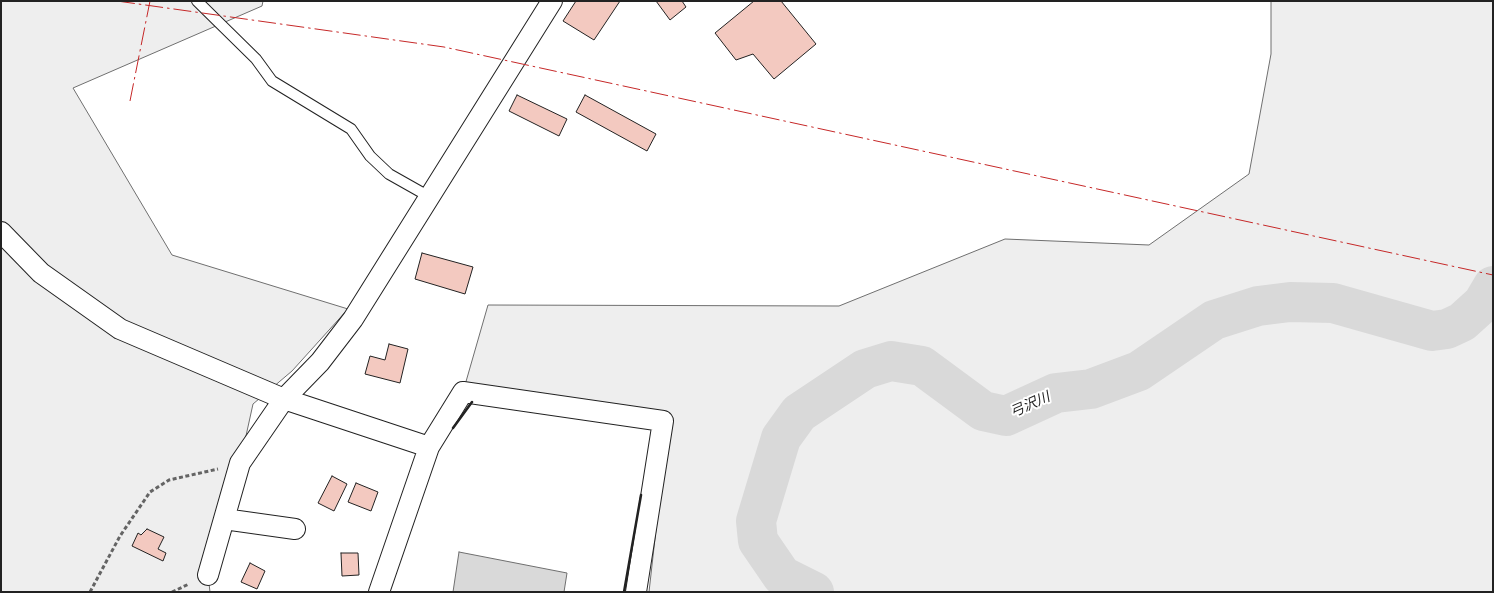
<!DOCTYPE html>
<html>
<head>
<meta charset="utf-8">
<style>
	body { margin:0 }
	#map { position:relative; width:1494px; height:593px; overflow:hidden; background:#fff; font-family:"Libre Baskerville",serif }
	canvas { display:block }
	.frame { position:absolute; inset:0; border:2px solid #222; pointer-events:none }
</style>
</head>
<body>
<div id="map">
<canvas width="1494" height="593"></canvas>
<div class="frame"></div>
</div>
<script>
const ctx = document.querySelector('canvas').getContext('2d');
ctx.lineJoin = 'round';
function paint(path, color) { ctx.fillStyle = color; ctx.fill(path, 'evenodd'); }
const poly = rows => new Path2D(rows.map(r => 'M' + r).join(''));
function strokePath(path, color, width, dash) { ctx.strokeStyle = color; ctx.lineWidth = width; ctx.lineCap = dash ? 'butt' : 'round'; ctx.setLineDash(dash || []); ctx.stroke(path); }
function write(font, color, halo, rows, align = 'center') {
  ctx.font = font + ' "Libre Baskerville","Noto Sans JP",serif'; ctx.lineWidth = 4; ctx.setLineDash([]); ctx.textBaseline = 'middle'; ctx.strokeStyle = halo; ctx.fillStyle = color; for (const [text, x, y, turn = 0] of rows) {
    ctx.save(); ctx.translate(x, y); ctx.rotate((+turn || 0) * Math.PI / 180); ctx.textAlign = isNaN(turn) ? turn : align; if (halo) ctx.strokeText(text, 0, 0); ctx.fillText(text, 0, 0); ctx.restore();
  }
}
const green = poly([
	[1,1,263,1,262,6,73,88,172,255,348,309,292,371,253,404,240,463,208,575,210,592,1,592,1,1],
	[1271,1,1493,1,1493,592,649,592,668,422,463,392,488,305,839,306,1005,239,1149,245,1249,174,1271,54,1271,1]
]);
paint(green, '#eee');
strokePath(green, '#6f6f6f', 1);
const water = poly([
	[459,552,567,573,564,592,453,592,459,552]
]);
paint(water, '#d9d9d9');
strokePath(water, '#6f6f6f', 1);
strokePath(poly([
	[814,592,782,576,758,541,756,521,781,438,799,413,865,369,891,361,922,366,983,411,1006,416,1056,393,1091,389,1139,371,1214,320,1258,306,1290,302,1333,303,1432,331,1447,329,1462,322,1483,303,1493,286]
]), '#d9d9d9', 40);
const building = poly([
	[576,1,620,1,594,40,563,21,576,1],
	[656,1,682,1,686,7,670,20,656,1],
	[754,1,781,1,816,44,774,79,753,54,736,60,715,33,754,1],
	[517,95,567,119,559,136,509,111,517,95],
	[585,95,656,134,647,151,576,112,585,95],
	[422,253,473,267,465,294,415,279,422,253],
	[389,344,408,349,400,383,365,374,370,356,385,360,389,344],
	[332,476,347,484,334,511,318,503,332,476],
	[356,483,378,492,371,511,348,502,356,483],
	[147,529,164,537,158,549,166,553,163,561,132,546,138,533,141,535,147,529],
	[341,553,358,553,359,575,342,576,341,553],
	[250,563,265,571,257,589,241,582,250,563]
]);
paint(building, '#f3c9c0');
strokePath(building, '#222', 1);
const service = poly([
	[197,1,256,59,272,81,351,129,370,156,389,174,428,196]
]);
const minor = poly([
	[1,232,41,273,120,329,284,399,429,447],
	[224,519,295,529],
	[208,575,240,463,284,399,320,362,353,319,552,1],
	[379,592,429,447,463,392,663,421,636,592]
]);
strokePath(service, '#222', 12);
strokePath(minor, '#222', 22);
strokePath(poly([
	[90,592,120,536,150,492,169,480,218,469],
	[172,592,189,584]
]), '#646464', 3, [4, 2.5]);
strokePath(service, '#fff', 10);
strokePath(minor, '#fff', 20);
strokePath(poly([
	[453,428,472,402],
	[624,592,641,495]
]), '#222', 2.5);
strokePath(poly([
	[117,1,444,47,1493,275],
	[130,101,150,1]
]), '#c62828', 1, [18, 4, 2.5, 4]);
write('italic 14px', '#222', '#fff', [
	["弓沢川",1030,405,-24]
]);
</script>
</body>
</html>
